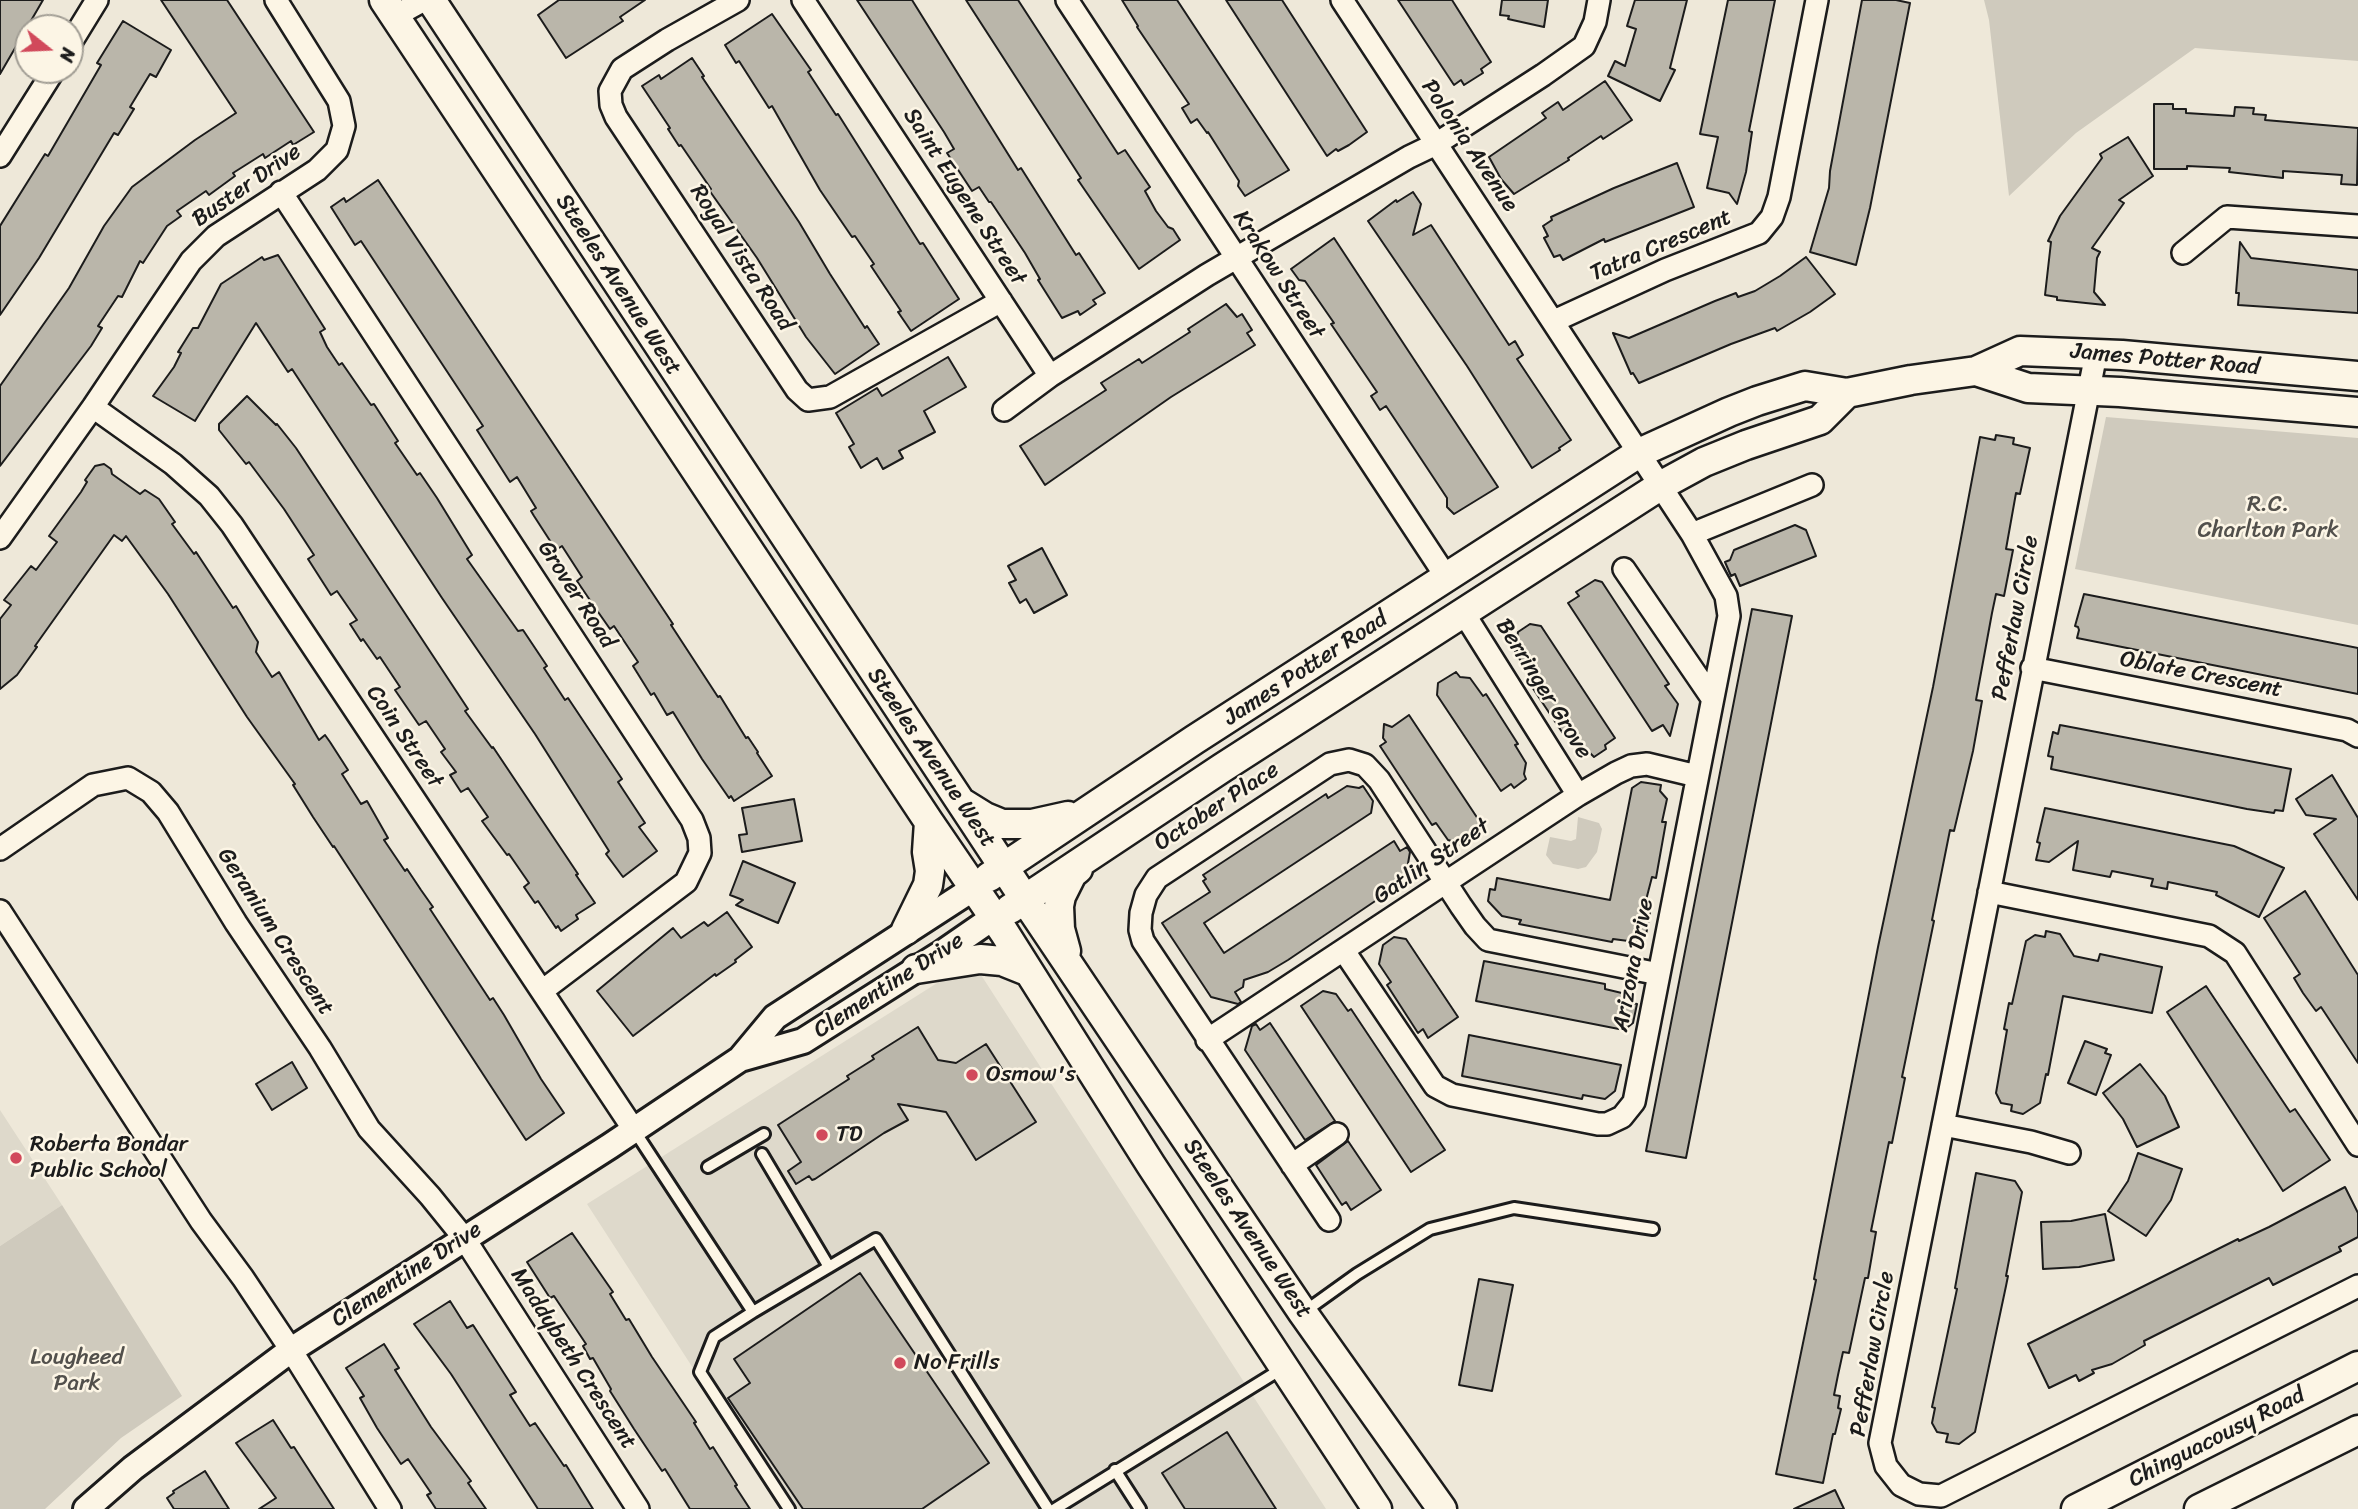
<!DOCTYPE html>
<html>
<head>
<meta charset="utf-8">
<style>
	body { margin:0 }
	#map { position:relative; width:2358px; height:1509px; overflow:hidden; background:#eee8d9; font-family:Sriracha,sans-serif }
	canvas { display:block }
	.north { position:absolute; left:14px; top:14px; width:70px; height:70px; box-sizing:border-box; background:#fcf5e5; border:2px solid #a29e95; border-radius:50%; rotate:108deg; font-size:19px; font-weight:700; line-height:28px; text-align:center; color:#1c1c1c }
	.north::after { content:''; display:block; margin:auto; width:24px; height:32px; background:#d1495b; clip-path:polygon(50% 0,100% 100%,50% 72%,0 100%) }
</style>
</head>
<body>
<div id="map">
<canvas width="2358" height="1509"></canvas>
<div class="north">N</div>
</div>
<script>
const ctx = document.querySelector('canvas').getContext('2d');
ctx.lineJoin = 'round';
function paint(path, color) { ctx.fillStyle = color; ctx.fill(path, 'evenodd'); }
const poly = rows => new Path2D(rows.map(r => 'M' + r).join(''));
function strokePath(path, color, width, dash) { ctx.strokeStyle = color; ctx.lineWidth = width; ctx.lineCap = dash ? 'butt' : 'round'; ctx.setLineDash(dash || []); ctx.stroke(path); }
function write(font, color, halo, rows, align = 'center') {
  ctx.font = font + ' Sriracha,sans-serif'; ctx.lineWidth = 5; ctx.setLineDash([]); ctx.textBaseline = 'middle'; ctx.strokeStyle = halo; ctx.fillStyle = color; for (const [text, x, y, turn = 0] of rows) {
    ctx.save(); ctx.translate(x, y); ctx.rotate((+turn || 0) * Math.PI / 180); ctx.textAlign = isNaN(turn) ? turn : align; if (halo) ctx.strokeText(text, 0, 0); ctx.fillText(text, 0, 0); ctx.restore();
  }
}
paint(poly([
	[972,961,1326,1509,784,1509,587,1204],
	[0,1110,62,1205,0,1246]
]), '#ded9cb');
paint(poly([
	[1984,0,2358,0,2358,61,2195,48,2076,133,2009,196,1989,20],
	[2106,417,2358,438,2358,625,2075,569],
	[1578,817,1599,823,1602,829,1597,852,1586,867,1578,869,1553,864,1546,855,1550,837,1571,841,1576,839],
	[62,1205,182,1396,121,1438,45,1509,0,1509,0,1246]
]), '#cfcabd');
const building = poly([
	[0,0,43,0,0,74,0,0],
	[161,0,227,0,314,132,293,145,291,141,265,158,263,154,233,173,235,176,209,195,206,191,177,211,181,216,167,226,143,263,140,261,122,297,118,296,98,326,102,328,91,346,0,466,0,386,69,288,104,226,132,187,195,140,236,113,161,0],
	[559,0,645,0,620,17,623,21,566,58,538,15,559,0],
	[857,0,912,0,1018,170,1021,168,1076,255,1079,253,1105,293,1093,300,1096,304,1080,315,1078,311,1062,318,1038,280,1040,279,1025,253,991,202,989,202,979,187,972,191,947,153,954,149,944,132,857,0],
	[966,0,1018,0,1118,154,1125,150,1150,187,1145,191,1156,211,1168,227,1173,229,1180,240,1139,269,1078,180,1081,178,966,0],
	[1122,0,1177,0,1289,170,1245,196,1238,186,1239,181,1208,132,1207,133,1197,119,1191,123,1182,108,1189,104,1137,27,1138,26,1122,0],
	[1226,0,1282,0,1367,132,1349,145,1338,151,1336,149,1327,156,1226,0],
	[1398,0,1452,0,1491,62,1481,69,1483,73,1464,85,1461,80,1454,85,1398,0],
	[1502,0,1548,0,1544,27,1508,19,1509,16,1500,15,1502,0],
	[1635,0,1687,0,1670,68,1675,70,1660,101,1608,76,1615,61,1625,66,1636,29,1627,26,1635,0],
	[1728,0,1775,0,1749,131,1752,132,1746,172,1737,204,1729,193,1707,188,1718,137,1700,134,1728,0],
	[1862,0,1896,0,1910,3,1870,208,1856,265,1810,252,1829,188,1830,171,1862,0],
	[772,14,811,70,808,72,836,115,838,114,920,244,923,243,959,299,911,331,898,312,901,311,871,266,874,264,855,236,852,237,820,190,772,106,769,108,739,61,736,63,725,45,772,14],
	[123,21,171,50,156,77,150,74,130,107,134,109,118,135,114,133,39,258,0,315,0,226,45,154,48,156,101,65,97,63,123,21],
	[692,58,704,76,702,77,799,222,830,274,865,328,867,326,879,344,835,374,806,337,757,258,709,190,711,189,681,145,679,146,668,129,670,128,642,86,659,75,661,79,692,58],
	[1605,81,1632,120,1603,139,1601,136,1568,158,1569,160,1514,194,1501,179,1489,157,1546,118,1542,113,1558,102,1563,110,1605,81],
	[2154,104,2173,104,2173,109,2186,109,2186,113,2234,116,2235,107,2254,108,2253,114,2266,115,2265,120,2358,128,2357,185,2341,184,2342,175,2283,171,2283,178,2229,172,2230,168,2187,166,2187,169,2154,169,2154,104],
	[2128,137,2153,176,2119,200,2124,203,2092,248,2100,252,2097,258,2094,292,2105,305,2057,300,2057,297,2045,295,2051,242,2048,241,2060,216,2102,158,2100,154,2128,137],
	[1677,163,1694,207,1605,242,1604,239,1563,260,1560,255,1554,257,1544,238,1548,236,1543,226,1552,220,1551,217,1614,188,1677,163],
	[378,180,673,624,671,625,718,697,720,696,746,738,748,737,758,752,757,753,772,776,734,801,731,796,729,798,702,759,673,712,667,715,654,693,651,695,633,666,638,662,614,626,610,629,596,609,577,581,582,577,562,546,556,550,534,516,531,511,536,508,517,477,510,482,477,430,483,426,361,241,355,245,331,207,344,198,346,202,378,180],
	[1413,192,1421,204,1413,235,1431,225,1509,345,1515,341,1523,355,1517,359,1571,440,1559,448,1560,450,1532,468,1467,366,1368,221,1396,200,1397,202,1413,192],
	[1334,238,1498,487,1454,514,1447,507,1447,498,1386,406,1380,410,1371,396,1377,392,1331,324,1334,323,1305,281,1299,280,1291,269,1334,238],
	[2240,242,2251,258,2358,270,2358,313,2238,305,2239,293,2236,293,2240,242],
	[278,255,325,329,320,332,327,347,339,365,342,363,371,405,374,404,398,441,395,443,417,475,420,473,437,498,472,555,467,559,518,631,523,630,547,666,544,668,565,700,568,698,622,779,618,782,645,823,639,827,657,851,623,877,606,854,609,851,535,734,442,598,292,369,288,372,256,323,195,421,153,396,174,367,181,353,178,352,193,328,198,328,221,284,262,257,264,260,278,255],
	[1806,257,1835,294,1810,312,1777,331,1775,328,1731,344,1639,383,1633,373,1631,374,1613,333,1629,338,1715,301,1736,293,1738,297,1755,291,1780,276,1806,257],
	[1226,304,1237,317,1242,314,1252,330,1247,333,1255,345,1171,397,1045,485,1020,446,1106,390,1101,383,1139,359,1142,363,1190,332,1188,329,1226,304],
	[948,357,966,387,924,411,935,432,899,451,903,458,883,469,877,458,861,468,849,447,854,444,836,413,877,388,882,396,948,357],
	[247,396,276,425,277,424,296,448,468,709,465,711,492,748,493,747,578,874,576,875,595,903,576,915,578,919,561,931,558,926,556,928,538,901,535,903,524,887,529,883,509,854,507,855,482,821,488,817,468,788,461,792,450,775,456,772,441,752,445,749,426,721,419,725,395,690,400,687,380,657,377,659,363,639,361,641,350,624,357,620,337,591,331,595,308,559,314,555,284,509,249,462,246,464,219,430,219,424,247,396],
	[1996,435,2014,438,2013,444,2030,448,2020,494,2016,493,2006,549,2013,550,2004,596,1996,594,1992,613,1976,700,1982,701,1973,751,1954,831,1950,830,1932,920,1934,921,1902,1077,1905,1078,1892,1143,1889,1142,1871,1231,1876,1232,1868,1278,1865,1278,1849,1353,1843,1352,1838,1375,1834,1395,1840,1396,1838,1408,1841,1409,1835,1434,1833,1434,1823,1483,1776,1474,1816,1280,1814,1279,1819,1252,1878,947,1933,687,1980,437,1995,440,1996,435],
	[104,464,111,469,112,474,140,494,145,490,159,499,175,522,172,524,194,554,196,552,233,608,236,606,258,642,256,652,272,677,279,672,319,740,325,735,330,742,348,770,342,774,361,804,367,801,388,838,384,840,405,871,407,869,421,890,433,907,430,909,490,1000,493,998,504,1015,541,1079,564,1113,526,1140,334,846,333,847,313,817,293,785,295,784,247,717,168,594,126,536,122,541,114,535,35,646,37,647,17,675,0,689,0,619,11,605,4,600,31,566,36,570,57,542,49,536,81,492,87,482,85,480,95,466,104,464],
	[1795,525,1806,530,1816,556,1740,586,1735,574,1731,576,1725,562,1730,560,1734,550,1795,525],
	[1042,548,1067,595,1034,613,1026,599,1020,603,1009,583,1016,580,1008,566,1042,548],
	[1595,580,1602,582,1669,684,1665,686,1678,704,1670,736,1663,725,1652,731,1568,603,1579,596,1576,592,1595,580],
	[2084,594,2358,648,2358,694,2077,638,2079,630,2078,627,2075,626,2084,594],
	[1752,609,1792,616,1686,1158,1646,1151,1752,609],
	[1530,624,1541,626,1615,738,1605,745,1606,749,1594,757,1583,746,1578,749,1567,732,1564,735,1532,687,1536,684,1515,652,1520,649,1516,643,1518,632,1530,624],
	[1456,672,1460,677,1470,678,1483,696,1486,694,1518,744,1515,745,1526,763,1524,774,1526,779,1514,788,1511,784,1501,791,1437,695,1438,683,1456,672],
	[1409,715,1484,828,1473,835,1476,839,1462,847,1459,843,1448,840,1436,823,1432,825,1380,746,1386,742,1383,738,1384,724,1392,727,1409,715],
	[2060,725,2291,769,2283,811,2275,810,2274,813,2247,809,2051,769,2053,757,2048,756,2053,732,2058,734,2060,725],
	[2332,775,2358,818,2358,900,2314,834,2336,819,2306,815,2296,799,2332,775],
	[1641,782,1661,785,1660,791,1667,799,1662,822,1666,822,1656,878,1652,877,1645,904,1650,912,1646,935,1636,942,1613,939,1612,942,1519,924,1521,920,1502,916,1488,901,1490,889,1495,890,1497,878,1610,900,1632,788,1641,782],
	[1347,786,1359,788,1363,786,1373,801,1371,813,1204,923,1224,953,1394,841,1400,851,1407,847,1410,852,1406,875,1388,888,1390,891,1288,960,1268,972,1244,980,1243,987,1235,992,1241,1002,1238,1004,1211,997,1162,923,1210,892,1203,881,1206,879,1203,875,1326,794,1328,798,1347,786],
	[794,799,802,841,742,852,739,835,747,834,742,808,794,799],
	[2045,808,2234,846,2284,868,2259,917,2216,895,2217,892,2168,882,2167,889,2151,886,2153,879,2112,871,2110,877,2073,870,2078,841,2049,862,2036,860,2040,843,2037,842,2045,808],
	[743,861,795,883,778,923,736,905,743,900,730,895,743,861],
	[2305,891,2358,975,2358,1063,2321,1007,2316,1011,2303,993,2294,978,2300,974,2264,918,2305,891],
	[727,912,752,947,735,960,736,962,716,976,715,974,633,1036,597,991,673,928,681,938,704,922,708,926,727,912],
	[2046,931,2060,934,2074,956,2098,961,2100,954,2162,967,2152,1013,2063,996,2048,1075,2046,1074,2040,1103,2023,1114,2011,1111,2012,1105,2001,1103,1996,1093,2007,1030,2004,1029,2009,1003,2012,1004,2026,941,2035,935,2045,937,2046,931],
	[1394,937,1406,939,1458,1017,1428,1038,1423,1029,1418,1033,1387,985,1391,982,1379,964,1383,945,1394,937],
	[1484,961,1605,984,1605,989,1626,994,1632,1003,1637,1004,1633,1023,1624,1030,1476,1001,1484,961],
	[2206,986,2290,1112,2295,1109,2330,1160,2283,1191,2167,1012,2206,986],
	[1323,991,1336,994,1348,1011,1351,1009,1445,1150,1411,1172,1301,1006,1323,991],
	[1270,1023,1335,1121,1305,1140,1245,1050,1252,1026,1256,1024,1260,1030,1270,1023],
	[918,1027,938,1060,956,1063,986,1044,1036,1122,976,1160,946,1112,898,1104,908,1120,884,1133,815,1179,812,1180,809,1176,796,1184,788,1171,801,1162,778,1125,849,1079,847,1076,874,1059,872,1056,918,1027],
	[1469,1035,1621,1065,1615,1091,1605,1099,1583,1095,1582,1099,1462,1076,1469,1035],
	[2085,1041,2107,1049,2105,1053,2111,1055,2096,1095,2068,1083,2085,1041],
	[292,1062,307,1088,272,1110,256,1084,292,1062],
	[2140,1064,2165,1096,2179,1127,2137,1147,2123,1119,2103,1093,2140,1064],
	[1348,1141,1381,1190,1351,1210,1346,1202,1342,1205,1316,1165,1348,1141],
	[2138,1153,2182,1169,2171,1200,2146,1236,2108,1211,2128,1181,2138,1153],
	[1976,1173,2015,1181,2022,1192,2006,1276,2008,1276,2006,1286,1975,1432,1959,1444,1946,1442,1948,1434,1937,1432,1932,1423,1935,1408,1932,1407,1957,1289,1955,1288,1976,1173],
	[2345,1187,2358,1213,2358,1237,2339,1247,2341,1251,2273,1285,2269,1278,2144,1341,2145,1345,2112,1364,2092,1370,2094,1373,2079,1381,2076,1375,2049,1388,2028,1344,2238,1239,2239,1241,2269,1227,2345,1187],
	[2105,1214,2114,1260,2079,1267,2043,1269,2041,1222,2071,1221,2105,1214],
	[572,1233,613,1292,610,1294,626,1320,629,1319,652,1357,696,1422,694,1423,710,1449,713,1447,737,1485,735,1486,750,1509,690,1509,665,1469,662,1471,634,1429,610,1391,611,1389,593,1358,590,1359,583,1346,586,1344,554,1296,550,1298,527,1262,572,1233],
	[860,1273,989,1463,922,1509,803,1509,728,1398,750,1383,734,1359,860,1273],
	[1479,1279,1513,1285,1492,1391,1459,1385,1479,1279],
	[450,1301,467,1328,473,1325,516,1392,510,1395,530,1426,535,1423,564,1466,566,1465,593,1509,538,1509,451,1374,414,1324,450,1301],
	[384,1344,399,1368,395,1370,431,1427,471,1481,468,1483,486,1509,436,1509,427,1495,431,1493,408,1459,401,1464,377,1428,360,1398,364,1396,346,1368,384,1344],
	[273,1420,291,1448,294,1447,334,1509,259,1509,276,1498,236,1443,273,1420],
	[1227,1432,1276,1509,1185,1509,1162,1473,1227,1432],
	[205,1471,229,1509,174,1509,167,1498,174,1493,173,1491,205,1471],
	[1835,1490,1844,1509,1794,1509,1835,1490]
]);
paint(building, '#bab6aa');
strokePath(building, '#1c1c1c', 2);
const service = poly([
	[634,1130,753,1312,876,1239,1048,1509],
	[762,1154,829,1267],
	[708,1167,764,1134],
	[753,1312,714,1337,700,1372,789,1509],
	[1304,1312,1357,1274,1430,1229,1514,1208,1653,1229],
	[1115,1470,1140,1509],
	[1055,1509,1283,1368]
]);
const minor = poly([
	[738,0,667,40,622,69,610,91,611,105,616,117,797,390,808,400,830,397,1001,301],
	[803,0,1050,376],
	[1067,0,1447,578],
	[1342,0,1692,534,1726,596,1729,616,1634,1102,1622,1117,1607,1124,1598,1124,1452,1095,1435,1086,1344,951],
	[395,16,424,0],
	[70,44,97,0],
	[0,156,54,70],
	[281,192,692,820,699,838,700,853,686,882,542,991],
	[2183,253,2227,217,2358,226],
	[1554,321,1665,270,1759,233,1772,217,1779,197,1817,0],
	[2096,354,1880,1443,1886,1466,1901,1485,1919,1494,1941,1496,2358,1286],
	[93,407,173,464,209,496,232,525,634,1130],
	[1004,410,1050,376,1207,275,1409,157,1436,144,1543,75,1584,46,1595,22,1599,0],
	[1692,534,1812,485],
	[0,538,93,407,191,261,216,236,317,170,337,150,344,126,339,101,276,0],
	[1624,569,1712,698],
	[1463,612,1578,795],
	[2032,668,2347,730,2358,736],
	[0,849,93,785,128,778,151,792,168,812,236,923,320,1048,369,1129,430,1196,464,1238,638,1509],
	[1989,892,2209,936,2235,953,2358,1145],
	[0,911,201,1221,243,1278,291,1350,390,1509],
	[1207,1040,1578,795,1616,773,1631,766,1647,764,1697,776],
	[1943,1125,2031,1142,2069,1153],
	[1292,1165,1337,1134],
	[1329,1220,1143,941,1140,930,1141,913,1146,895,1157,878,1330,764,1349,760,1365,765,1379,780,1461,906,1475,926,1488,940,1659,974]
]);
const tertiary = poly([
	[740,1059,803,1041,939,955,994,917],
	[86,1509,133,1468,291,1350,610,1146,740,1059,775,1017,974,888]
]);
const secondary = poly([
	[384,0,929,822,1004,932,1151,1165,1377,1509],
	[431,0,1034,913,1303,1313,1442,1509],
	[1976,371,2028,388,2120,392,2358,412],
	[964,804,985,817,1002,824,1032,824,1068,816],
	[989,877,1194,740,1639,453,1729,412,1757,401,1805,386,1847,393,1911,380,1976,371,2020,351,2122,355,2358,376],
	[1010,909,1222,768,1660,486,1704,462,1746,445,1820,420,1847,393],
	[906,930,928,885,930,871,927,852,929,822],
	[1066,951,1060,929,1059,906,1061,896,1072,874,1078,869],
	[916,969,980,959,1002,961,1027,971],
	[2076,1509,2358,1366],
	[2199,1509,2358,1430]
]);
strokePath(service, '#1c1c1c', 16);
strokePath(minor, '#1c1c1c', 26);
strokePath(tertiary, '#1c1c1c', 30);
strokePath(secondary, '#1c1c1c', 33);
strokePath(service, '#fcf5e5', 10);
strokePath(minor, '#fcf5e5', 21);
strokePath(tertiary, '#fcf5e5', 24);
strokePath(secondary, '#fcf5e5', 28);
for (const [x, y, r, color] of [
	[972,1075,7,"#d1495b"],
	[822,1135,7,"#d1495b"],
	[16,1158,7,"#d1495b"],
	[900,1363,7,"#d1495b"]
]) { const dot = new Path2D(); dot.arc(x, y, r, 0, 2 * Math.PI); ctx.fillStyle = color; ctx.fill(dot); strokePath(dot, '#fcf5e5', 2.5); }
write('23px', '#1c1c1c', '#fcf5e5', [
	["Polonia Avenue",1469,146,56],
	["Buster Drive",247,186,-35],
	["Saint Eugene Street",964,197,57],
	["Tatra Crescent",1661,246,-23],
	["Royal Vista Road",741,258,57],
	["Krakow Street",1278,275,57],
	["Steeles Avenue West",618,285,57],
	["James Potter Road",2165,360,5],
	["Grover Road",576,595,57],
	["Pefferlaw Circle",2016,618,-79],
	["James Potter Road",1306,669,-33],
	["Oblate Crescent",2201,675,11],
	["Berringer Grove",1543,689,58],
	["Coin Street",404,737,56],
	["Steeles Avenue West",931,758,56],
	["October Place",1217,807,-33],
	["Gatlin Street",1432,862,-34],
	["Geranium Crescent",275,932,57],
	["Arizona Drive",1634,965,-79],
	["Clementine Drive",889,986,-33],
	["Steeles Avenue West",1247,1229,56],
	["Clementine Drive",407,1275,-33],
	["Pefferlaw Circle",1873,1354,-80],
	["Maddybeth Crescent",573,1359,57],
	["Chinguacousy Road",2217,1438,-27]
]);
write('23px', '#52504c', '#fcf5e5', [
	["R.C.",2268,505],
	["Charlton Park",2268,531],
	["Lougheed",77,1358],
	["Park",77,1384]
]);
write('23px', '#1c1c1c', '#fcf5e5', [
	["Osmow's",986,1075],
	["TD",836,1135],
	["Roberta Bondar",30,1145],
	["Public School",30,1171],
	["No Frills",914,1363]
], 'left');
</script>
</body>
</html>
